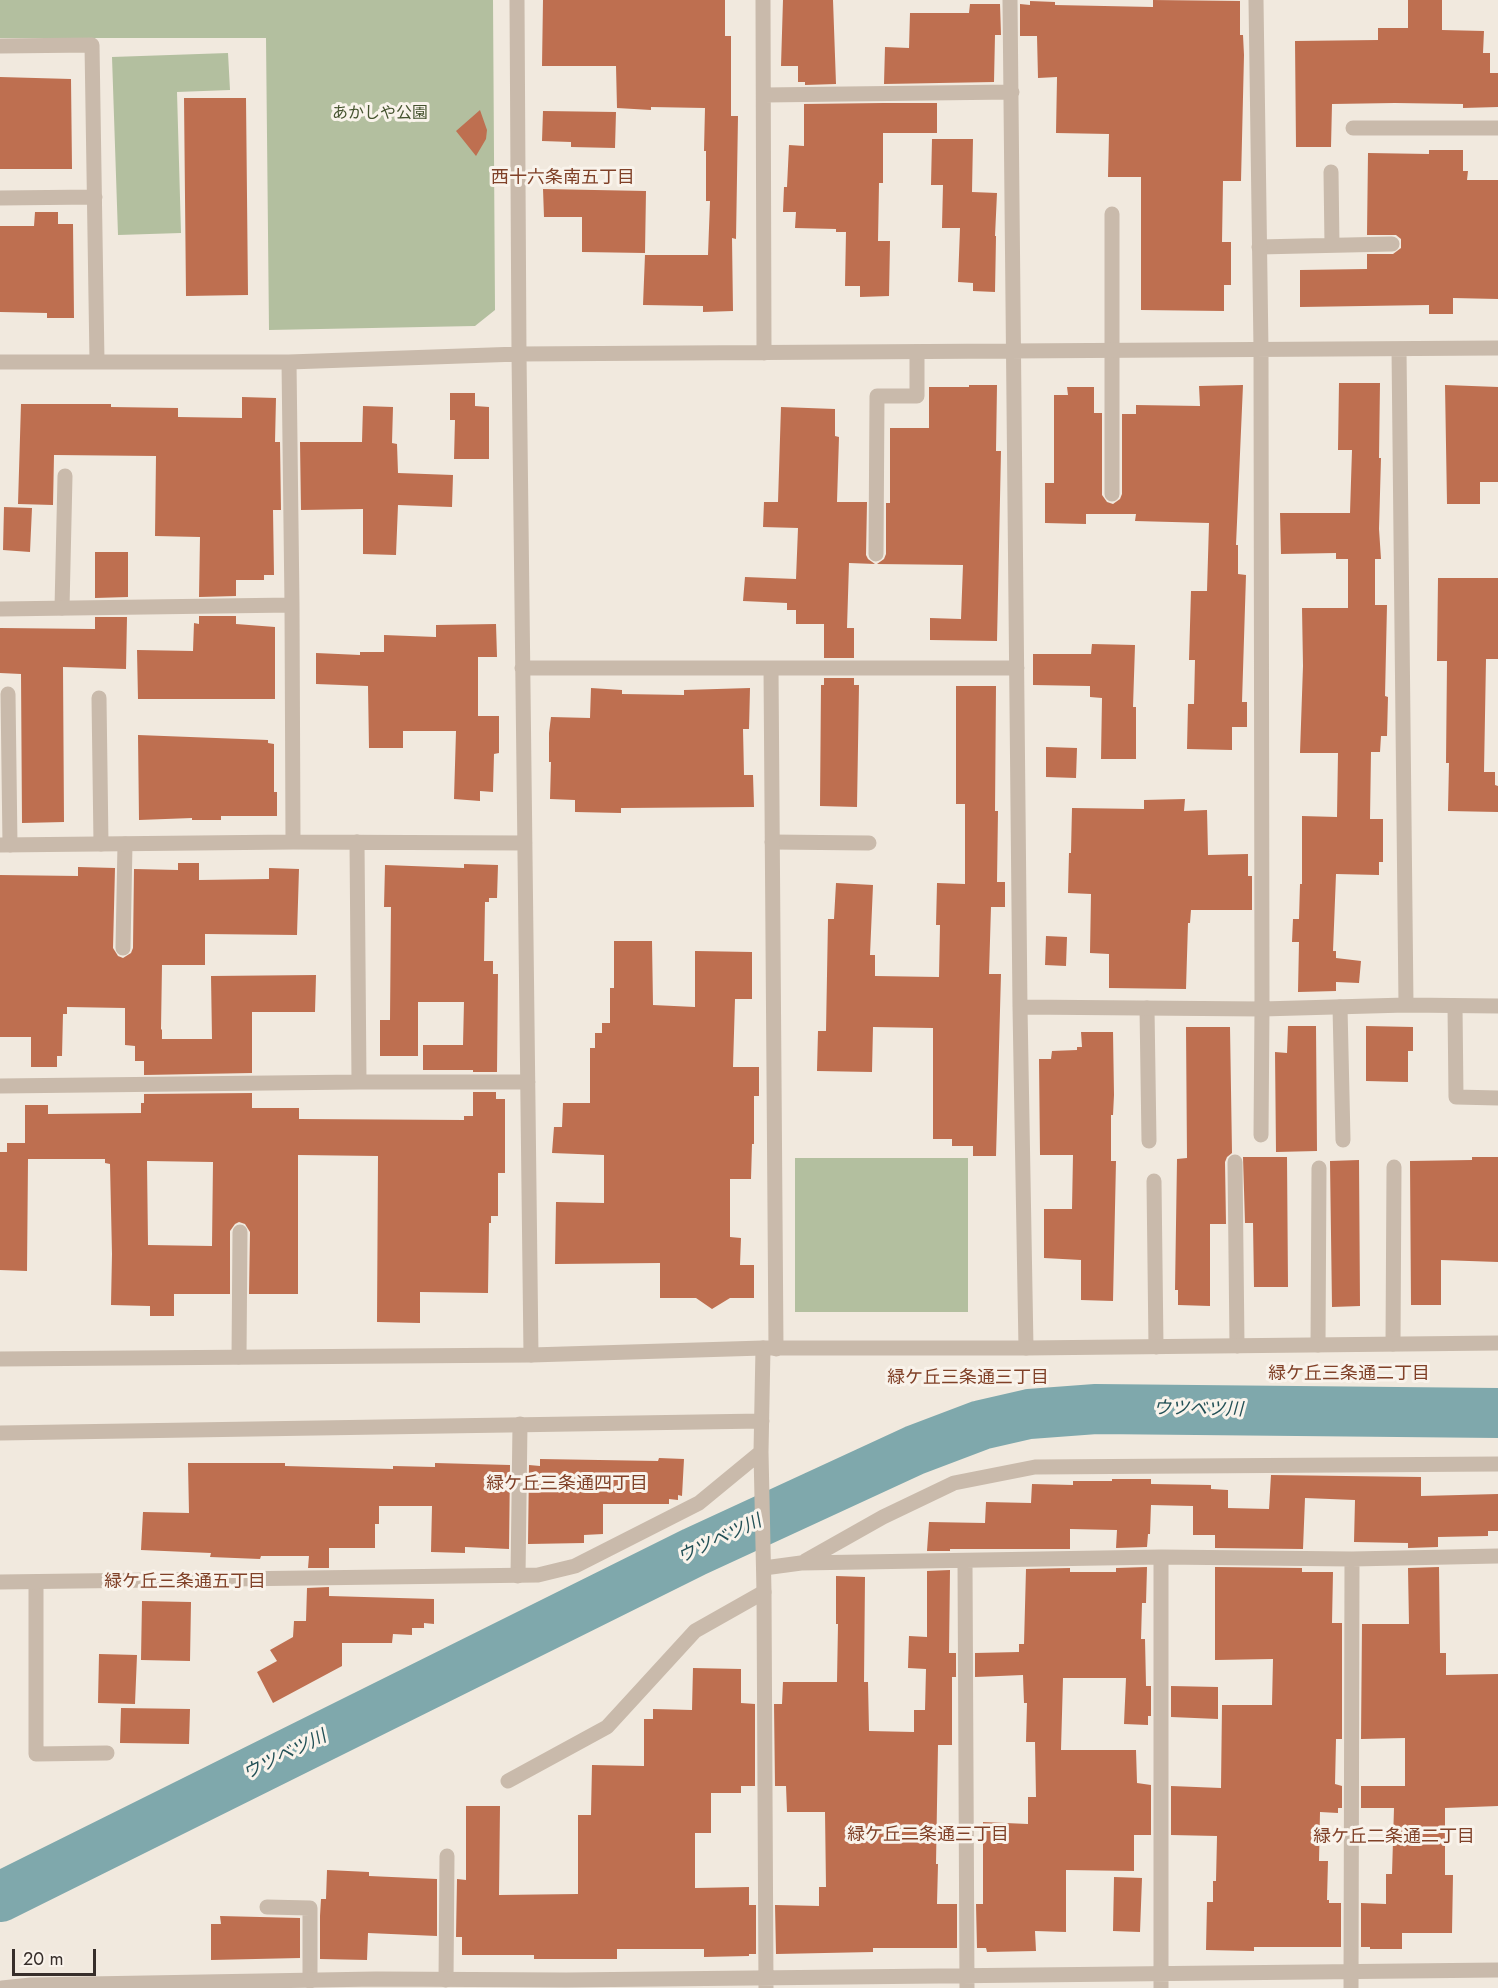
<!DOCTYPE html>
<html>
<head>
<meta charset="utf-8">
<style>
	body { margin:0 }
	#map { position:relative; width:1498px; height:1988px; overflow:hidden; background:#f1e9de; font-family:Jost,sans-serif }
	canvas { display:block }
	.scale { position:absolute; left:12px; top:1949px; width:84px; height:27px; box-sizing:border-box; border:3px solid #372e2a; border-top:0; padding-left:8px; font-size:18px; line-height:21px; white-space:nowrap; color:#372e2a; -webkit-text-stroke:4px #f9f3eb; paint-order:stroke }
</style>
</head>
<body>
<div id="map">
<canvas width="1498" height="1988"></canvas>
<div class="scale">20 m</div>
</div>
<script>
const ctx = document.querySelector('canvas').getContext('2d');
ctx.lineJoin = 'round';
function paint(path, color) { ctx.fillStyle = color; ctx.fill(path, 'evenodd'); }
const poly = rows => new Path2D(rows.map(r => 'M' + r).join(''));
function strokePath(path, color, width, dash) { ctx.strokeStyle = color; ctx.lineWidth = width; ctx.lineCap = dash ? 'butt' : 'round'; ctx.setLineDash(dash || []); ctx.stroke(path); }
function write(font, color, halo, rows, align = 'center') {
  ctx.font = font + ' Jost,"Noto Sans JP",sans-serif'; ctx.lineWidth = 6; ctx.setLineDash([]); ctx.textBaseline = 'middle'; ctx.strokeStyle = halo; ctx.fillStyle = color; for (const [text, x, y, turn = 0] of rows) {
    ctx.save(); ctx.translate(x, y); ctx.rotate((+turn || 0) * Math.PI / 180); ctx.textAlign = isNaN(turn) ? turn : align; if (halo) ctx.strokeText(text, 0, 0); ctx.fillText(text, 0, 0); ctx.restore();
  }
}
paint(poly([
	[0,0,493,0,495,310,475,326,269,330,266,38,0,38],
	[228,53,230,90,177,92,181,233,118,235,112,57],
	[795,1158,968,1158,968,1312,795,1312]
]), '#b3bf9f');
strokePath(poly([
	[0,1897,694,1552,915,1450,981,1425,1029,1414,1096,1409,1498,1413]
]), '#7fa8ac', 50);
paint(poly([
	[543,0,725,0,725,36,731,36,731,116,738,116,736,239,732,238,733,311,703,312,703,306,643,305,645,255,708,255,710,201,706,201,706,151,704,151,705,108,651,107,651,110,617,108,616,66,542,66],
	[783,0,833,0,836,84,805,85,805,82,798,82,798,66,781,66],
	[1153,0,1240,1,1240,35,1243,35,1244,55,1241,181,1223,181,1222,242,1231,242,1231,285,1224,285,1224,311,1141,310,1141,177,1108,177,1109,134,1056,133,1057,77,1038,78,1037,36,1020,36,1020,4,1030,5,1030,1,1055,2,1055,5,1153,7],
	[1408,0,1442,0,1442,30,1484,31,1483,53,1490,53,1490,73,1498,73,1498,107,1463,108,1463,104,1395,103,1332,104,1331,147,1296,147,1295,41,1378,40,1378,28,1408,28],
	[970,4,1000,4,1001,35,995,35,994,82,884,84,885,47,909,48,910,13,969,13],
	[0,77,71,79,72,169,0,169],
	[184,98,246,98,248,295,186,296],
	[883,103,937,103,937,133,883,133,883,183,879,183,878,241,890,241,889,296,860,297,860,286,845,286,846,232,836,232,836,229,795,228,796,212,783,212,784,187,787,187,789,145,804,146,804,104],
	[480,110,487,130,486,139,476,156,456,131],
	[543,111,616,112,615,148,571,147,571,142,542,141],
	[932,139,973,139,972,192,997,193,995,236,996,236,995,292,973,291,973,283,958,282,960,228,942,228,943,185,931,185],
	[1429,150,1463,150,1463,171,1468,171,1467,180,1498,180,1498,299,1453,298,1453,314,1429,314,1429,305,1300,307,1300,270,1367,269,1367,254,1393,254,1401,248,1401,239,1396,235,1367,235,1368,153,1429,154],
	[543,189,646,191,645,253,582,252,582,217,544,217],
	[35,212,58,212,58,224,73,224,74,318,47,318,47,313,0,312,0,226,34,226],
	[1339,383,1380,383,1379,458,1381,458,1379,529,1381,559,1375,559,1375,605,1387,605,1385,696,1388,697,1387,736,1381,736,1380,752,1371,752,1370,819,1383,819,1383,862,1379,862,1379,875,1336,874,1333,951,1336,951,1336,958,1361,961,1359,983,1336,982,1336,991,1298,992,1299,942,1292,942,1293,919,1299,919,1300,884,1302,884,1302,816,1337,817,1338,753,1300,753,1303,666,1302,608,1348,608,1348,559,1336,559,1336,553,1281,554,1280,513,1350,513,1352,450,1338,450],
	[969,385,997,385,996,451,1001,451,997,641,930,640,930,618,961,619,963,565,877,564,884,559,886,554,886,503,890,503,890,428,929,428,929,387,969,387],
	[1243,385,1236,545,1238,545,1238,574,1246,575,1242,702,1247,702,1247,727,1232,727,1232,750,1187,749,1188,704,1194,704,1195,660,1189,660,1191,591,1207,591,1209,523,1135,521,1136,514,1086,514,1086,524,1045,523,1045,483,1054,483,1054,395,1068,395,1067,387,1094,387,1094,413,1102,413,1102,495,1107,502,1113,504,1120,499,1122,494,1122,414,1136,414,1136,405,1200,406,1199,386],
	[1445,385,1498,387,1498,482,1480,482,1480,504,1447,504],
	[450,393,475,393,475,406,489,407,489,459,454,459,455,420,450,420],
	[242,397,276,398,275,442,280,442,281,510,273,510,274,575,264,575,264,580,236,580,236,596,199,597,200,537,155,536,156,456,54,455,53,505,18,504,21,404,111,404,111,407,178,408,178,417,242,418],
	[363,406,393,407,392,443,397,444,398,473,453,475,452,507,398,505,396,555,363,554,363,509,301,510,300,442,362,442],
	[781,407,835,409,835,436,839,437,837,502,867,502,866,555,868,559,875,564,849,563,847,628,854,628,854,658,824,658,824,624,796,624,796,610,787,610,787,603,743,601,745,577,796,579,798,528,763,527,764,502,778,502],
	[4,507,32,508,30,552,3,550],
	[95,552,128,552,128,597,95,598],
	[1438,578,1498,578,1498,659,1486,659,1484,772,1495,772,1495,785,1498,786,1498,812,1448,811,1449,763,1446,763,1447,661,1437,661],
	[199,616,236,616,236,624,275,627,275,699,138,699,137,650,193,651,194,623,199,624],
	[95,617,127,617,126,669,63,667,64,822,22,823,21,674,0,673,0,628,95,629],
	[496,624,497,657,478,657,478,716,499,716,499,753,494,754,493,792,480,791,480,801,454,799,456,731,403,731,403,748,369,748,368,686,316,684,316,653,360,655,360,652,384,652,384,635,436,637,436,625],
	[1092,644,1135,645,1133,707,1136,707,1136,759,1101,759,1102,698,1090,697,1090,686,1033,685,1033,654,1091,654],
	[824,678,854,678,854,685,859,685,857,807,820,806,821,685,824,685],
	[956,686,996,686,995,811,998,811,997,882,1005,882,1005,907,991,907,989,974,1001,974,996,1156,973,1156,973,1146,952,1146,952,1139,933,1139,933,1028,873,1027,872,1072,817,1071,818,1031,826,1031,828,919,834,919,836,883,873,885,870,955,875,955,875,976,939,977,940,925,936,925,937,883,965,884,965,804,956,804],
	[591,688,622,690,622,694,684,695,684,690,750,688,749,729,743,729,744,775,753,775,754,807,621,808,621,813,575,812,575,800,550,799,551,762,549,762,549,733,551,717,590,718],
	[138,735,268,740,268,743,274,744,274,792,277,792,277,816,221,816,221,820,192,820,192,818,139,820],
	[1046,747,1077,748,1076,778,1046,777],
	[1185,799,1184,811,1207,810,1208,855,1248,854,1248,876,1252,876,1252,910,1191,910,1190,923,1188,923,1186,989,1109,988,1109,954,1090,953,1091,894,1068,893,1069,853,1071,853,1072,808,1144,809,1144,800],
	[178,863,199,863,199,880,269,879,269,868,299,869,297,935,205,934,205,965,162,965,161,1029,162,1030,162,1039,212,1039,211,976,316,975,315,1012,252,1012,252,1073,144,1075,144,1061,135,1061,135,1046,125,1045,125,1008,67,1007,67,1014,63,1014,62,1056,57,1056,57,1067,31,1067,31,1037,0,1037,0,875,78,876,78,867,115,868,113,948,118,956,123,958,131,953,133,948,134,869,178,870],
	[464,864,498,865,497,898,489,898,489,902,485,902,484,961,493,961,493,974,498,974,497,1072,473,1072,473,1070,423,1070,423,1045,463,1045,464,1002,418,1002,418,1056,380,1056,380,1020,390,1020,391,907,384,907,385,865,464,868],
	[1046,936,1067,937,1066,966,1045,965],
	[614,941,652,941,653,1005,695,1007,695,951,752,952,752,999,735,999,733,1067,759,1067,759,1096,754,1096,754,1144,752,1144,751,1179,730,1179,730,1237,741,1238,740,1265,754,1265,754,1298,730,1298,712,1309,696,1298,660,1298,660,1263,555,1264,556,1202,604,1203,604,1155,552,1153,554,1127,562,1127,563,1103,590,1103,590,1048,595,1048,595,1033,602,1033,602,1023,610,1023,610,988,614,988],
	[1288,1026,1316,1026,1317,1151,1276,1152,1275,1052,1287,1053],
	[1366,1026,1413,1027,1413,1051,1408,1051,1408,1082,1366,1081],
	[1186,1027,1230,1027,1232,1153,1227,1157,1225,1162,1226,1224,1210,1224,1210,1306,1178,1305,1178,1290,1175,1290,1177,1159,1187,1158],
	[1081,1032,1113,1032,1114,1095,1113,1115,1111,1115,1111,1161,1116,1161,1113,1301,1081,1300,1081,1260,1044,1258,1044,1209,1072,1209,1073,1155,1040,1155,1039,1059,1051,1059,1052,1051,1077,1050,1077,1047,1082,1047],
	[473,1092,496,1092,496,1099,505,1099,505,1173,498,1173,498,1216,491,1216,491,1223,489,1223,488,1293,420,1292,420,1323,377,1322,378,1156,298,1155,298,1294,249,1294,250,1232,245,1224,239,1222,235,1224,230,1231,230,1294,174,1294,174,1316,150,1316,150,1306,111,1305,112,1254,110,1164,105,1163,105,1159,28,1159,27,1271,0,1270,0,1152,7,1152,7,1143,25,1143,25,1105,48,1105,48,1114,141,1113,141,1103,144,1103,144,1094,252,1093,252,1108,299,1108,299,1119,464,1120,464,1116,473,1116],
	[147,1161,213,1162,212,1246,148,1245],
	[1243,1157,1287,1157,1288,1287,1254,1287,1253,1223,1245,1223],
	[1472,1157,1498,1157,1498,1262,1441,1260,1441,1305,1411,1305,1410,1161,1472,1160],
	[1359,1160,1360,1306,1332,1307,1330,1161],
	[659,1458,684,1459,682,1496,678,1495,678,1500,669,1499,669,1504,603,1504,603,1534,584,1535,584,1543,528,1544,529,1465,540,1466,540,1459,658,1461],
	[188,1463,285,1463,285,1466,393,1469,393,1466,435,1467,435,1463,510,1465,509,1549,465,1547,465,1553,431,1552,432,1506,379,1506,379,1524,375,1524,375,1548,329,1548,329,1568,308,1568,309,1556,261,1556,260,1559,210,1557,211,1553,141,1550,143,1512,189,1513],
	[1271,1475,1421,1477,1421,1496,1498,1494,1498,1531,1488,1531,1488,1536,1438,1537,1438,1547,1408,1548,1408,1543,1354,1542,1355,1500,1305,1498,1303,1549,1215,1548,1215,1535,1193,1535,1193,1506,1151,1505,1150,1534,1148,1534,1147,1547,1116,1548,1117,1530,1070,1529,1070,1549,950,1549,950,1551,927,1551,929,1522,985,1523,986,1502,1031,1503,1032,1484,1073,1485,1073,1481,1112,1481,1112,1479,1151,1479,1151,1484,1211,1485,1211,1489,1228,1490,1228,1508,1269,1509],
	[1147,1567,1146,1603,1142,1603,1141,1639,1145,1639,1146,1686,1151,1686,1151,1716,1148,1716,1148,1725,1124,1724,1126,1678,1063,1678,1061,1750,1136,1750,1137,1783,1151,1785,1151,1835,1134,1835,1134,1871,1066,1870,1066,1932,1035,1931,1036,1951,987,1952,986,1948,977,1948,976,1904,983,1904,983,1822,1028,1824,1028,1797,1036,1797,1035,1742,1026,1742,1027,1703,1024,1703,1023,1675,975,1677,975,1653,1019,1652,1019,1644,1024,1644,1026,1569,1070,1568,1070,1572,1116,1572,1116,1568],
	[1215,1567,1302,1568,1302,1572,1333,1572,1332,1623,1342,1623,1342,1739,1336,1739,1335,1784,1342,1786,1342,1808,1338,1808,1338,1813,1320,1812,1319,1861,1328,1861,1327,1900,1329,1900,1329,1903,1341,1903,1341,1947,1254,1947,1254,1951,1206,1950,1207,1902,1213,1902,1213,1881,1216,1881,1217,1836,1171,1835,1171,1786,1221,1788,1222,1705,1272,1705,1273,1659,1215,1660],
	[1439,1567,1440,1653,1446,1653,1446,1675,1498,1674,1498,1806,1445,1808,1445,1875,1453,1875,1452,1933,1402,1933,1402,1949,1370,1949,1370,1947,1361,1947,1361,1903,1386,1904,1386,1874,1392,1874,1394,1808,1361,1808,1361,1786,1405,1786,1405,1738,1361,1739,1362,1624,1409,1624,1408,1568],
	[950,1570,949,1653,956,1653,956,1677,952,1677,952,1745,938,1745,936,1864,938,1864,937,1904,957,1904,957,1948,873,1948,873,1952,776,1954,775,1905,819,1906,819,1887,826,1887,825,1812,787,1812,786,1786,775,1786,774,1704,782,1704,783,1682,837,1682,838,1624,836,1624,836,1576,865,1577,864,1682,868,1682,869,1731,914,1732,914,1710,925,1710,926,1669,908,1668,909,1636,927,1637,927,1571],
	[329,1587,329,1596,434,1599,434,1624,424,1623,424,1628,412,1628,412,1635,393,1634,392,1643,342,1643,342,1666,273,1703,257,1672,277,1661,270,1650,293,1637,294,1621,306,1621,307,1588],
	[142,1601,191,1602,190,1661,141,1660],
	[99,1654,137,1655,135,1704,98,1703],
	[693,1668,741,1669,741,1703,755,1704,755,1786,741,1786,741,1793,711,1793,711,1833,695,1833,695,1888,749,1887,749,1905,756,1905,756,1954,749,1954,749,1956,704,1957,704,1949,617,1949,617,1959,534,1959,534,1955,462,1955,462,1937,456,1937,457,1879,466,1880,466,1806,500,1806,499,1895,578,1894,578,1815,591,1815,592,1765,644,1766,644,1719,653,1719,653,1709,692,1710],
	[1171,1686,1218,1687,1218,1719,1171,1717],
	[121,1708,190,1709,189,1744,120,1743],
	[327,1870,369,1872,369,1876,437,1879,437,1936,368,1933,367,1960,320,1959,320,1916,321,1899,326,1899],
	[1114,1877,1142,1878,1140,1932,1113,1931],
	[220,1916,300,1918,300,1958,211,1960,211,1924,221,1924]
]), '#be6f50');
strokePath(poly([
	[1353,128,1498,128],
	[1331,172,1332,245],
	[1112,214,1112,494],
	[1259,247,1392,244],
	[876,554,877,396,917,396,917,352],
	[62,608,65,476],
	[8,694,10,845],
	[99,698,101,844],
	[772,842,869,843],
	[123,948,125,844],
	[1455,1006,1456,1097,1498,1098],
	[1340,1007,1343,1140],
	[1147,1008,1149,1141],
	[1261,1135,1262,1009],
	[1235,1162,1237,1346],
	[1154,1181,1156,1347],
	[1393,1344,1394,1167],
	[1318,1345,1319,1168],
	[239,1357,240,1232],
	[518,1576,520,1424],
	[36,1582,36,1754,107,1753],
	[508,1781,607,1727,695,1631,764,1592],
	[267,1907,310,1908,310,1981],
	[446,1980,447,1856]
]), '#c9baab', 15);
strokePath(poly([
	[517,0,519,354,531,1355],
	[763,0,764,353],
	[1010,0,1020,1007,1026,1348],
	[1256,0,1261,349,1262,1009],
	[0,46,92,45,97,361],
	[764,95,1012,92],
	[0,198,95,197],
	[1399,349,1406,1005],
	[0,362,289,362,519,354,1498,348],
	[289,362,292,605,293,842],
	[0,609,292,605],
	[522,668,1017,668],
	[771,668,776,1349],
	[357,842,359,1082],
	[0,845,293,842,525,843],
	[1020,1007,1262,1009,1406,1005,1498,1006],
	[0,1086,359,1082,528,1082],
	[763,1348,761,1452,764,1592,766,1988],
	[0,1433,762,1421],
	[805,1561,883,1517,954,1483,1035,1467,1498,1464],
	[965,1561,967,1988],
	[764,1568,801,1563,1161,1557,1352,1559,1498,1556],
	[0,1582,538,1575,575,1566,699,1503,761,1452],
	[2,1988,31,1985,376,1979,566,1980,1498,1970],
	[1161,1988,1161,1557],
	[1351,1988,1352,1559]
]), '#c9baab', 15);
strokePath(poly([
	[0,1359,531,1355,763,1348,1026,1348,1498,1343]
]), '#c9baab', 15);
write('16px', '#45532f', '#f9f3eb', [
	["あかしや公園",380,114]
]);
write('18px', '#804128', '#f9f3eb', [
	["西十六条南五丁目",563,179],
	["緑ケ丘三条通二丁目",1349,1375],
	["緑ケ丘三条通三丁目",968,1379],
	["緑ケ丘三条通四丁目",567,1485],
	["緑ケ丘三条通五丁目",185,1583],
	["緑ケ丘二条通三丁目",928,1836],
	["緑ケ丘二条通二丁目",1394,1838]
]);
write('italic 18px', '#225056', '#f9f3eb', [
	["ウツベツ川",1198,1410,1],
	["ウツベツ川",720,1540,-25],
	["ウツベツ川",285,1756,-26]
]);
</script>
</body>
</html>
